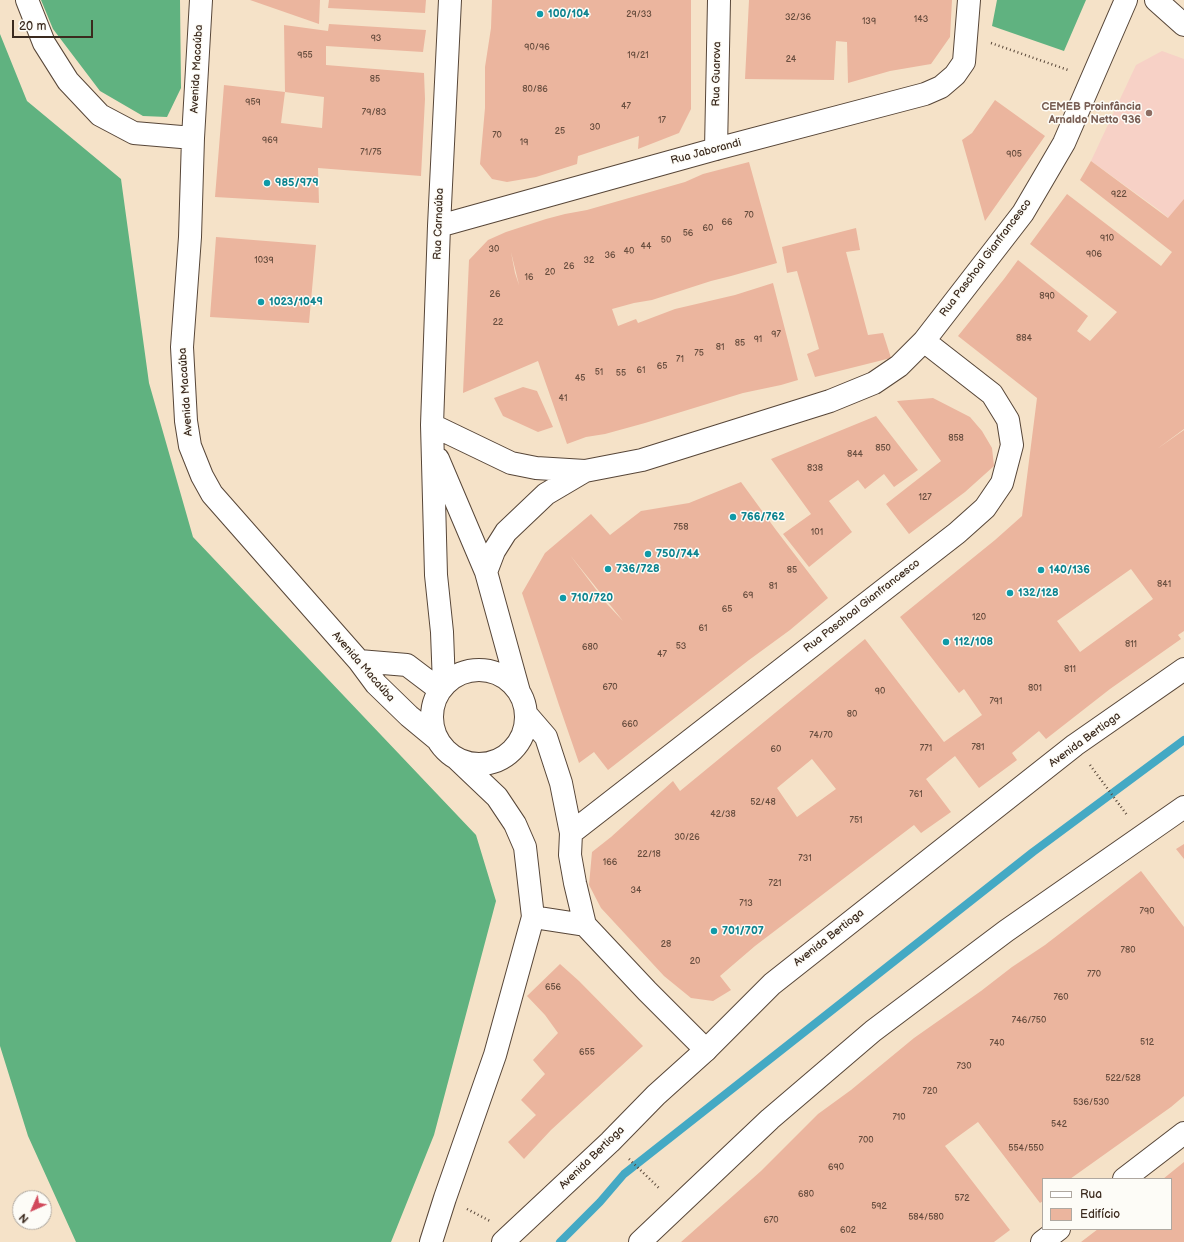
<!DOCTYPE html>
<html>
<head>
<meta charset="utf-8">
<style>
	body { margin:0 }
	#map { position:relative; width:1184px; height:1242px; overflow:hidden; background:#f5e2c8; font-family:"Balsamiq Sans",sans-serif }
	canvas { display:block }
	.legend { position:absolute; left:1042px; top:1178px; width:130px; height:52px; box-sizing:border-box; background:#fdfcf7; border:1px solid #afa8a0; margin:0; padding:5px 7px; list-style:none; font-size:12px; color:#3b2a1e }
	.legend li { display:flex; align-items:center; gap:8px; height:20px }
	.legend b { width:20px; border:1px solid #afa8a0 }
	.north { position:absolute; left:12px; top:1190px; width:40px; height:40px; box-sizing:border-box; background:#fdfcf7; border:1px solid #afa8a0; border-radius:50%; rotate:225deg; font-size:11px; font-weight:700; line-height:16px; text-align:center; color:#3b2a1e }
	.north::after { content:''; display:block; margin:auto; width:14px; height:18px; background:#d1495b; clip-path:polygon(50% 0,100% 100%,50% 72%,0 100%) }
	.scale { position:absolute; left:12px; top:20px; width:81px; height:18px; box-sizing:border-box; border:2px solid #3b2a1e; border-top:0; padding-left:5px; font-size:12px; line-height:14px; white-space:nowrap; color:#3b2a1e; -webkit-text-stroke:3px #fdfcf7; paint-order:stroke }
</style>
</head>
<body>
<div id="map">
<canvas width="1184" height="1242"></canvas>
<ul class="legend">
<li><b style="height:5px;background:#fff"></b>Rua</li>
<li><b style="height:11px;background:#ebb59e"></b>Edifício</li>
</ul>
<div class="north">N</div>
<div class="scale">20 m</div>
</div>
<script>
const ctx = document.querySelector('canvas').getContext('2d');
ctx.lineJoin = 'round';
function paint(path, color) { ctx.fillStyle = color; ctx.fill(path, 'evenodd'); }
const poly = rows => new Path2D(rows.map(r => 'M' + r).join(''));
function strokePath(path, color, width, dash) { ctx.strokeStyle = color; ctx.lineWidth = width; ctx.lineCap = dash ? 'butt' : 'round'; ctx.setLineDash(dash || []); ctx.stroke(path); }
function write(font, color, halo, rows, align = 'center') {
  ctx.font = font + ' "Balsamiq Sans",sans-serif'; ctx.lineWidth = 3; ctx.setLineDash([]); ctx.textBaseline = 'middle'; ctx.strokeStyle = halo; ctx.fillStyle = color; for (const [text, x, y, turn = 0] of rows) {
    ctx.save(); ctx.translate(x, y); ctx.rotate((+turn || 0) * Math.PI / 180); ctx.textAlign = isNaN(turn) ? turn : align; if (halo) ctx.strokeText(text, 0, 0); ctx.fillText(text, 0, 0); ctx.restore();
  }
}
paint(poly([
	[1162,51,1184,59,1184,231,1159,210,1091,161,1136,65]
]), '#f7d1c6');
paint(poly([
	[41,0,180,0,181,88,167,117,143,116,100,91,53,29],
	[997,0,1086,0,1064,51,992,26],
	[0,34,27,101,121,179,149,383,193,537,476,835,496,901,434,1135,391,1242,76,1242,28,1136,0,1046]
]), '#60b280');
strokePath(poly([
	[560,1242,600,1202,624,1174,1033,852,1184,740]
]), '#44a9c4', 8);
paint(poly([
	[250,0,320,0,319,24],
	[329,0,426,0,425,13,328,8],
	[492,0,691,0,691,109,679,133,638,149,639,136,578,156,577,164,536,177,507,182,492,179,480,164,485,108,485,67,491,28],
	[749,0,952,0,950,37,931,64,890,71,848,83,847,42,836,41,834,80,745,79],
	[329,24,426,30,423,52,326,46,326,65,424,73,425,99,421,176,318,168,319,203,215,197,224,85,285,92,281,123,322,128,324,97,285,92,284,25,328,31],
	[995,100,1045,136,985,221,962,140,972,133],
	[1091,161,1168,218,1184,199,1184,429,1157,449,1184,430,1184,631,1178,635,1181,639,1110,689,1046,739,1039,731,1012,753,1017,760,979,788,955,756,926,779,951,812,921,833,914,825,755,946,720,976,731,990,713,1001,691,998,664,976,601,908,589,885,592,852,611,837,673,781,680,791,865,639,944,742,982,715,964,689,959,693,900,617,995,540,1022,516,1037,398,958,336,1004,279,1018,260,1088,316,1077,331,1090,341,1117,312,1030,244,1067,194,1161,266,1172,252,1080,180],
	[1131,569,1153,599,1080,652,1057,621],
	[812,759,836,789,797,817,777,788],
	[749,162,777,263,731,276,711,281,652,300,634,303,612,309,618,326,636,319,638,323,675,309,735,295,773,283,798,380,781,385,743,393,645,423,605,434,586,437,567,444,538,361,463,393,469,260,488,240,506,232,546,219,565,214,587,210,685,182,703,174],
	[511,252,519,285,515,273],
	[856,228,860,250,846,252,868,335,883,333,891,358,815,377,807,354,819,349,797,271,787,273,782,247],
	[216,237,316,245,309,323,210,317],
	[523,387,537,391,553,427,538,432,503,416,494,398],
	[933,398,970,417,982,431,992,448,994,466,965,492,909,534,886,504,941,461,897,401],
	[876,416,918,470,894,487,884,474,865,489,858,480,829,501,852,532,809,567,783,534,811,514,771,459],
	[741,482,776,530,828,598,790,630,749,660,608,770,594,752,579,763,559,705,522,593,545,553,591,514,610,535,641,511,689,503],
	[570,555,623,621,607,604],
	[1184,844,1184,859,1176,849],
	[1141,871,1184,927,1184,1096,1171,1107,1070,1179,1043,1179,1043,1201,1040,1203,978,1122,945,1146,1010,1230,994,1242,681,1242,761,1171,818,1114,851,1090,914,1038,981,991,1012,967,1045,945],
	[560,964,579,981,643,1046,551,1130,524,1159,508,1142,536,1115,521,1100,545,1074,533,1060,558,1033,545,1015,527,996],
	[1184,1162,1184,1242,1081,1242,1098,1229,1171,1229,1171,1179,1163,1179]
]), '#ebb59e');
const minor = poly([
	[27,0,44,43,68,81,100,115,134,133,193,138],
	[201,0,193,138,190,237,182,347,186,421,190,446,202,476,212,494,359,661,376,684,409,716,438,740],
	[1156,0,1184,25],
	[716,149,719,0],
	[439,226,716,149,925,94,941,87,955,75,964,62,969,0],
	[432,425,511,463,536,468,585,471,642,460,830,401,874,383,899,366,924,341,1023,213,1064,143,1126,0],
	[438,459,486,572,519,692],
	[486,572,494,551,506,532,546,494,585,471],
	[359,661,407,665,440,690],
	'432 717a47 47 0 1 1 94 0a47 47 0 1 1-94 0Z',
	[444,685,442,632,436,575,432,425,439,226,450,0],
	[527,715,546,737,561,783,571,833,570,855,575,883,585,925],
	[571,833,957,533,985,508,1002,483,1012,445,1008,420,992,394,924,341],
	[533,917,585,925,647,991,706,1050],
	[1124,1179,1184,1133],
	[431,1242,445,1198,495,1055,533,917,525,847,515,824,497,797,456,758],
	[1042,1242,1059,1229]
]);
const tertiary = poly([
	[503,1242,610,1142,656,1095,706,1050,772,984,1075,745,1184,669],
	[640,1242,770,1119,873,1031,1006,931,1184,807]
]);
strokePath(minor, '#574638', 24);
strokePath(tertiary, '#574638', 24);
strokePath(poly([
	[991,43,1068,70],
	[1090,765,1127,815],
	[629,1159,660,1189],
	[467,1209,490,1221]
]), '#574638', 2.5, [1, 3]);
strokePath(minor, '#fff', 22);
strokePath(tertiary, '#fff', 22);
for (const [x, y, r, color] of [
	[540,14,4,"#0f9aa8"],
	[1149,113,4,"#8d6e63"],
	[267,183,4,"#0f9aa8"],
	[261,302,4,"#0f9aa8"],
	[733,517,4,"#0f9aa8"],
	[648,554,4,"#0f9aa8"],
	[608,569,4,"#0f9aa8"],
	[1041,570,4,"#0f9aa8"],
	[1010,593,4,"#0f9aa8"],
	[563,598,4,"#0f9aa8"],
	[946,642,4,"#0f9aa8"],
	[714,931,4,"#0f9aa8"]
]) { const dot = new Path2D(); dot.arc(x, y, r, 0, 2 * Math.PI); ctx.fillStyle = color; ctx.fill(dot); strokePath(dot, '#fdfcf7', 1.5); }
write('9px', '#674d3e', null, [
	["29/33",639,15],
	["32/36",798,18],
	["143",921,20],
	["139",869,22],
	["93",376,39],
	["90/96",537,48],
	["955",305,56],
	["19/21",638,56],
	["24",791,60],
	["85",375,80],
	["80/86",535,90],
	["959",253,103],
	["47",626,107],
	["79/83",374,113],
	["17",662,121],
	["30",595,128],
	["25",560,132],
	["70",497,136],
	["969",270,141],
	["19",524,143],
	["71/75",371,153],
	["905",1014,155],
	["922",1119,195],
	["70",749,216],
	["66",727,223],
	["60",708,229],
	["56",688,234],
	["910",1107,239],
	["50",666,241],
	["44",646,247],
	["30",494,250],
	["40",629,252],
	["906",1094,255],
	["36",610,256],
	["1039",264,261],
	["32",589,261],
	["26",569,267],
	["20",550,273],
	["16",529,278],
	["26",495,295],
	["890",1047,297],
	["22",498,323],
	["97",776,335],
	["884",1024,339],
	["91",758,340],
	["85",740,344],
	["81",720,348],
	["75",699,354],
	["71",680,360],
	["65",662,367],
	["61",641,371],
	["51",599,373],
	["55",621,374],
	["45",580,379],
	["41",563,399],
	["858",956,439],
	["850",883,449],
	["844",855,455],
	["838",815,469],
	["127",925,498],
	["758",681,528],
	["101",817,533],
	["85",792,571],
	["841",1164,585],
	["81",773,587],
	["69",748,596],
	["65",727,610],
	["120",979,618],
	["61",703,629],
	["811",1131,645],
	["53",681,647],
	["680",590,648],
	["47",662,655],
	["811",1070,670],
	["670",610,688],
	["801",1035,689],
	["90",880,692],
	["791",996,702],
	["80",852,715],
	["660",630,725],
	["74/70",821,736],
	["781",978,748],
	["771",926,749],
	["60",776,750],
	["761",916,795],
	["52/48",763,803],
	["42/38",723,815],
	["751",856,821],
	["30/26",687,838],
	["22/18",649,855],
	["731",805,859],
	["166",610,863],
	["721",775,884],
	["34",636,891],
	["713",746,904],
	["790",1147,912],
	["28",666,945],
	["780",1128,951],
	["20",695,962],
	["770",1094,975],
	["656",553,988],
	["760",1061,998],
	["746/750",1029,1021],
	["512",1147,1043],
	["740",997,1044],
	["655",587,1053],
	["730",964,1067],
	["522/528",1123,1079],
	["720",930,1092],
	["536/530",1091,1103],
	["710",899,1118],
	["542",1059,1125],
	["700",866,1141],
	["554/550",1026,1149],
	["690",836,1168],
	["680",806,1195],
	["572",962,1199],
	["592",879,1207],
	["584/580",926,1218],
	["670",771,1221],
	["602",848,1231]
]);
write('bold 11px', '#0d838f', '#fdfcf7', [
	["100/104",548,14],
	["985/979",275,183],
	["1023/1049",269,302],
	["766/762",741,517],
	["750/744",656,554],
	["736/728",616,569],
	["140/136",1049,570],
	["132/128",1018,593],
	["710/720",571,598],
	["112/108",954,642],
	["701/707",722,931]
], 'left');
write('11px', '#3b2a1e', '#fdfcf7', [
	["Avenida Macaúba",197,69,-87],
	["Rua Guarova",717,74,-89],
	["Rua Jaborandi",706,152,-15],
	["Rua Carnaúba",439,224,-88],
	["Rua Paschoal Gianfrancesco",986,258,-53],
	["Avenida Macaúba",186,392,-94],
	["Rua Paschoal Gianfrancesco",862,606,-38],
	["Avenida Macaúba",363,667,49],
	["Avenida Bertioga",1085,740,-36],
	["Avenida Bertioga",829,938,-38],
	["Avenida Bertioga",592,1158,-44]
]);
write('bold 11px', '#785e54', '#fdfcf7', [
	["CEMEB Proinfância",1141,107],
	["Arnaldo Netto 936",1141,120]
], 'right');
</script>
</body>
</html>
